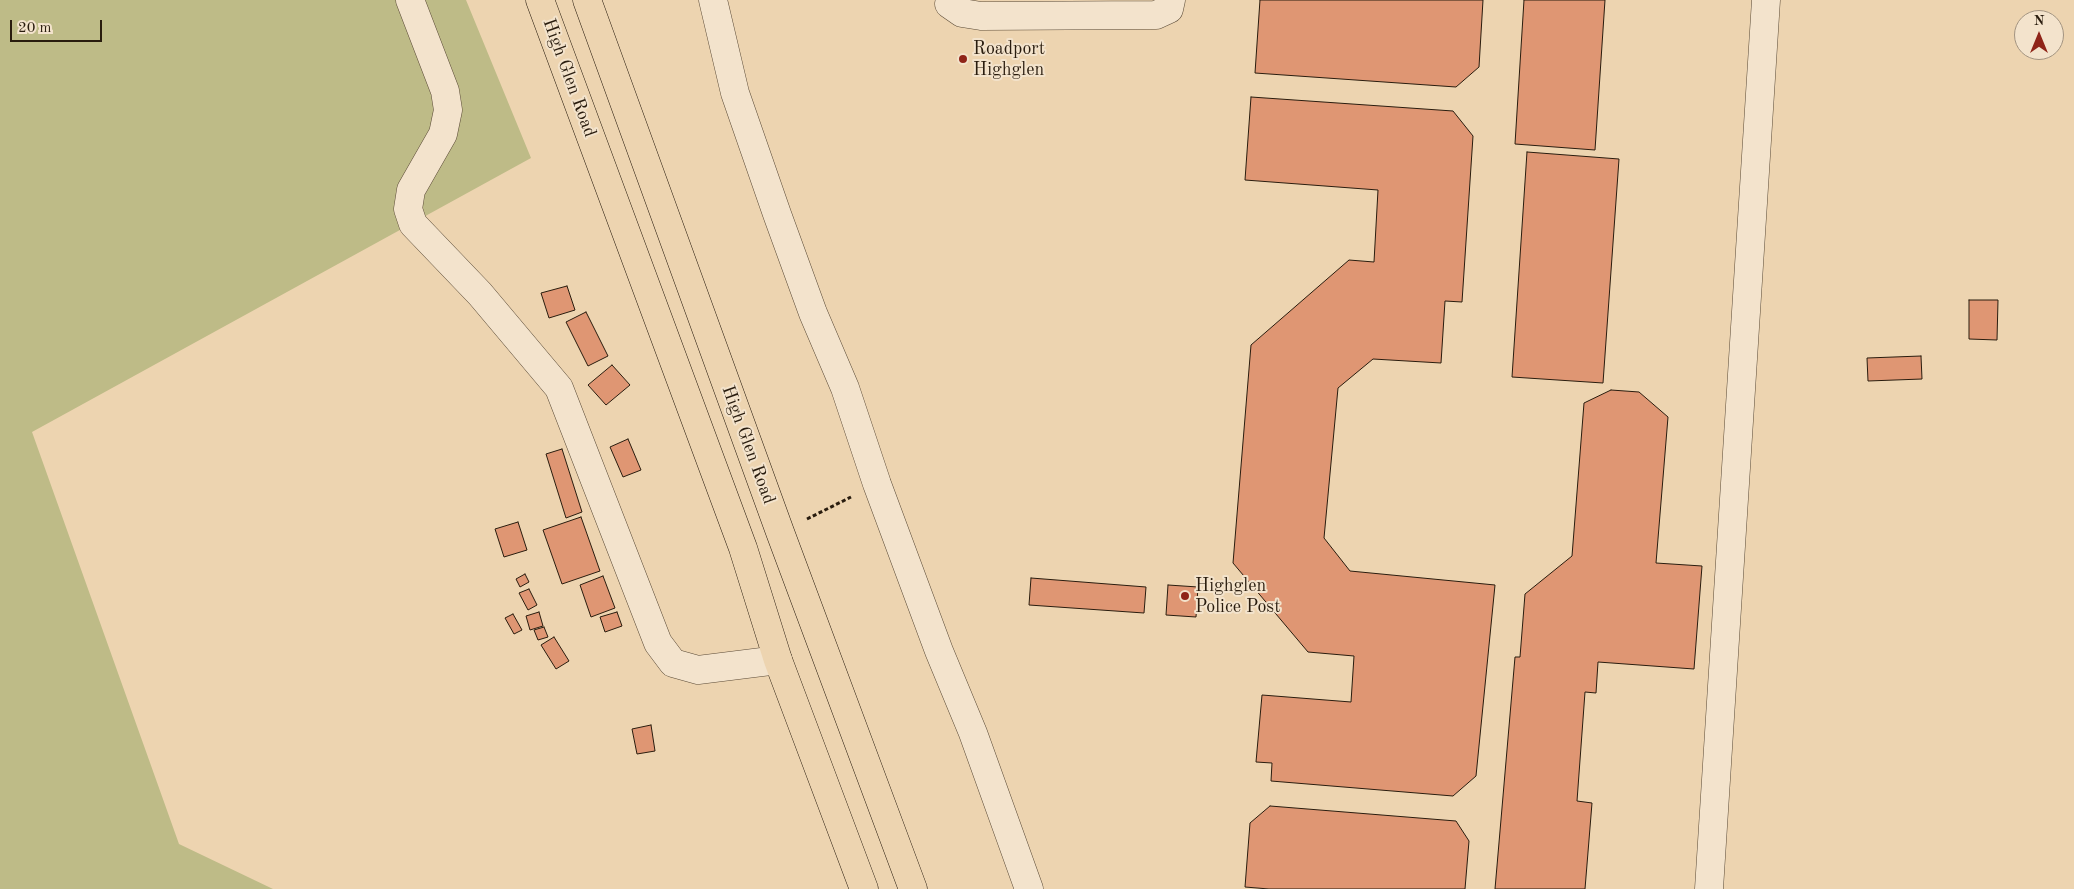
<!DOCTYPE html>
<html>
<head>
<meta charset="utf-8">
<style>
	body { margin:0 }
	#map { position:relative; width:2074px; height:889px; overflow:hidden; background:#edd4b0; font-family:"Old Standard TT",serif }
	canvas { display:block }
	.north { position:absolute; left:2014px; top:10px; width:50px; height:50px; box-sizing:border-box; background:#f3e3cc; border:1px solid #a29380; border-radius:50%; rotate:0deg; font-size:14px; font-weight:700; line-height:20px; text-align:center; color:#291c0e }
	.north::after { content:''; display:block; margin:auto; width:18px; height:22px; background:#8f2418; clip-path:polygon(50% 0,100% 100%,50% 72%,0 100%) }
	.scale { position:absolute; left:10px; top:20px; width:92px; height:22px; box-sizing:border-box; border:2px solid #291c0e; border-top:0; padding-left:6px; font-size:15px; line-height:18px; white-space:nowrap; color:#291c0e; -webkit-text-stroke:4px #f3e3cc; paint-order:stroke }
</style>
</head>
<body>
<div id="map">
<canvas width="2074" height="889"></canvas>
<div class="north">N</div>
<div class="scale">20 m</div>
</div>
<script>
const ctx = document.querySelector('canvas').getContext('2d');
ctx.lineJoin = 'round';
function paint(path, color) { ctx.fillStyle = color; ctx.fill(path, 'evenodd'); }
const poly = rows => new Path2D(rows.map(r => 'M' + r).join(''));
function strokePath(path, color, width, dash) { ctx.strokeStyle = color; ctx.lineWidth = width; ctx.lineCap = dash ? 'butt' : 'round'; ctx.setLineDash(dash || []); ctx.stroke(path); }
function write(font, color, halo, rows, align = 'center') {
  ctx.font = font + ' "Old Standard TT",serif'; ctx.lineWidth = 4; ctx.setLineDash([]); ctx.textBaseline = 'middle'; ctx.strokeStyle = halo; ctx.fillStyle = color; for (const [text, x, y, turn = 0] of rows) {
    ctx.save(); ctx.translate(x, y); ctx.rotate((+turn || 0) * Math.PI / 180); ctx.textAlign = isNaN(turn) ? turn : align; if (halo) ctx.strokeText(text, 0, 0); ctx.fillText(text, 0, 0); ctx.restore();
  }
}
paint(poly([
	[0,0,466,0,531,158,32,432,179,844,273,889,0,889]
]), '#bebb87');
const building = poly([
	[1260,0,1483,0,1479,67,1456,87,1255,73,1260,0],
	[1524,0,1605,0,1595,150,1515,144,1524,0],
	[1251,97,1453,111,1473,136,1462,302,1445,301,1441,363,1373,359,1338,388,1324,538,1350,571,1495,585,1476,776,1453,796,1271,781,1272,763,1256,762,1262,695,1351,702,1354,656,1308,652,1233,563,1251,345,1349,260,1374,262,1378,190,1245,180,1251,97],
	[1527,152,1619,159,1603,383,1512,377,1527,152],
	[567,286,575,310,549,318,541,293,567,286],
	[1969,300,1998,300,1997,340,1969,339,1969,300],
	[586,312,608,356,588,366,566,322,586,312],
	[1921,356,1922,379,1868,381,1867,358,1921,356],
	[612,365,630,385,606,405,588,385,612,365],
	[1611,390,1639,392,1668,417,1656,563,1702,566,1694,669,1598,662,1596,693,1585,692,1577,801,1592,803,1585,889,1495,889,1515,657,1520,657,1525,594,1572,556,1584,403,1611,390],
	[628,439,641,470,623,477,610,447,628,439],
	[562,449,582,512,566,518,546,454,562,449],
	[581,517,600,571,562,584,543,530,581,517],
	[518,522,527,550,504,557,495,529,518,522],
	[525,574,529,582,520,587,516,579,525,574],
	[603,576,615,608,591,617,580,585,603,576],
	[1031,578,1146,587,1144,613,1029,605,1031,578],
	[1168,585,1198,587,1196,617,1166,615,1168,585],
	[529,589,537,605,528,610,519,593,529,589],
	[539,612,543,626,530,630,526,616,539,612],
	[617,612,622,626,605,632,600,617,617,612],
	[513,614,522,630,514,634,505,618,513,614],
	[544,627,548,637,538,640,534,630,544,627],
	[554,637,569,661,556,669,541,645,554,637],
	[651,725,655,751,637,754,632,729,651,725],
	[1270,806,1456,821,1469,841,1465,889,1269,889,1245,887,1250,823,1270,806]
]);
paint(building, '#df9673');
strokePath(building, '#291c0e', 1);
const minor = poly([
	[410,0,445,91,448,110,443,134,411,190,408,209,413,224,480,294,559,388,658,643,673,663,698,670,778,660],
	[713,0,735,93,777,214,813,313,845,388,877,484,939,651,973,733,1029,889],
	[950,0,949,4,962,13,981,16,1156,15,1169,9,1171,0],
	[1709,889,1766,0]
]);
const major = poly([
	[540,0,743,548,778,660,864,889],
	[587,0,780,532,913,889]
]);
strokePath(minor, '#5a4a36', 29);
strokePath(major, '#291c0e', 29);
strokePath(poly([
	[807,519,851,497]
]), '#291c0e', 3, [4, 2.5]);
strokePath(minor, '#f3e3cc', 28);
strokePath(major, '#edd4b0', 28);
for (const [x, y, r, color] of [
	[963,59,5,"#8f2418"],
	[1185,596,5,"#8f2418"]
]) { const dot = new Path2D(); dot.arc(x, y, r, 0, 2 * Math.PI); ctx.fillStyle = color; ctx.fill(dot); strokePath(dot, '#f3e3cc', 2); }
write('18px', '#291c0e', '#f3e3cc', [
	["Roadport",973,49],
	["Highglen",973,70],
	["Highglen",1195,586],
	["Police Post",1195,607]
], 'left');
write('18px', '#291c0e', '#f3e3cc', [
	["High Glen Road",569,78,70],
	["High Glen Road",748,445,70]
]);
</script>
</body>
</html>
